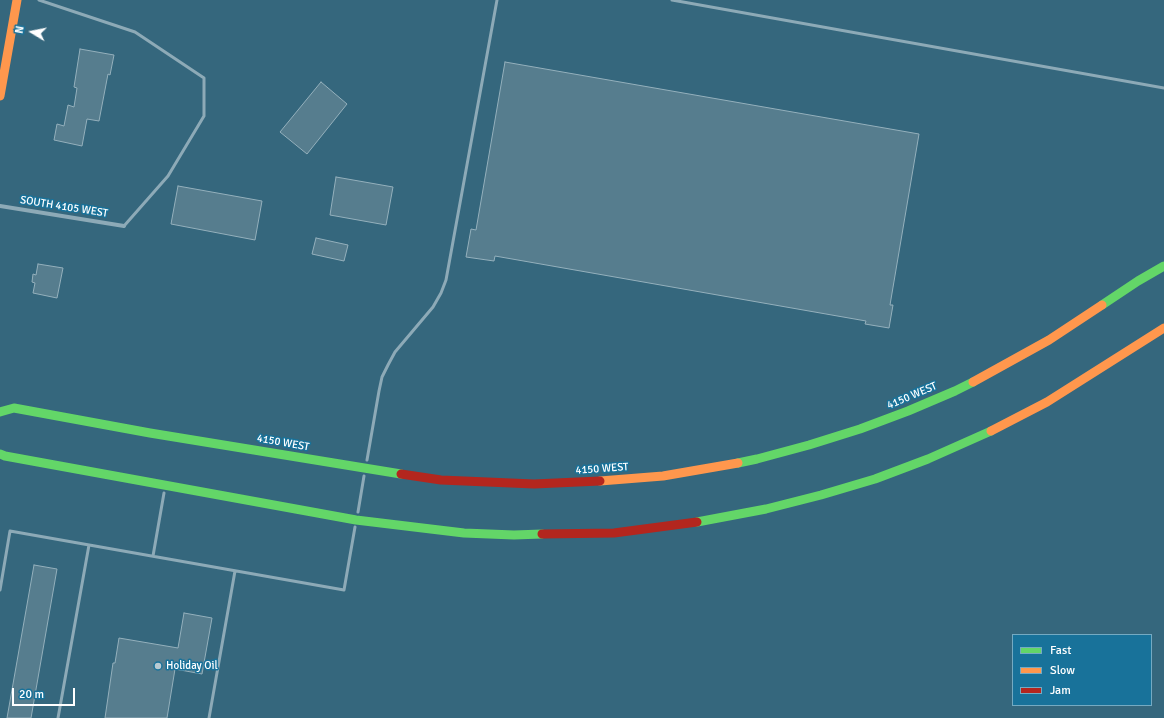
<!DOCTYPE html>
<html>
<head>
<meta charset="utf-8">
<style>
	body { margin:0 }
	#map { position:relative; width:1164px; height:718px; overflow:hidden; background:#35677d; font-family:Signika,sans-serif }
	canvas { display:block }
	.legend { position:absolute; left:1012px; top:634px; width:140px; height:72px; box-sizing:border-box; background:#18729a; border:1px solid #74aac2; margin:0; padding:5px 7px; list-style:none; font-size:12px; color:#fff }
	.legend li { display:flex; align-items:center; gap:8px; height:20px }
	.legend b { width:20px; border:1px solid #74aac2 }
	.north { position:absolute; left:12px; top:12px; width:40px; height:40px; -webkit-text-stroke:3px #18729a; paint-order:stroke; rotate:280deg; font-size:11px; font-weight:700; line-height:16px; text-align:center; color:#fff }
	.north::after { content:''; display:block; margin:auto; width:14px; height:18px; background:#fff; clip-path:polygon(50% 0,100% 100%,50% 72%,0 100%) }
	.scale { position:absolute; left:12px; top:688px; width:63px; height:18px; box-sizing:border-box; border:2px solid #fff; border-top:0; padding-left:5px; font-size:12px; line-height:14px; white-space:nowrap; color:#fff; -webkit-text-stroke:3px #18729a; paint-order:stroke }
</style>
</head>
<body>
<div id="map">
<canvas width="1164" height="718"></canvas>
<ul class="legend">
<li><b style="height:5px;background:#63d668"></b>Fast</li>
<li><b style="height:5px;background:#ff974d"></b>Slow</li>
<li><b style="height:5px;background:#b3261e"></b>Jam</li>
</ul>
<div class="north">N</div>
<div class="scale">20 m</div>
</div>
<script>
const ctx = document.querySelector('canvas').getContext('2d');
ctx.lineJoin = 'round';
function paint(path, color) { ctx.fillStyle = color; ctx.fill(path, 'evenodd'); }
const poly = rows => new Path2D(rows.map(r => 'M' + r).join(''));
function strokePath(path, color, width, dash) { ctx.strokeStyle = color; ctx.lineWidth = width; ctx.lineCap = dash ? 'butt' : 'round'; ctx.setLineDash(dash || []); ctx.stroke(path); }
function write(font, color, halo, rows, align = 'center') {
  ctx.font = font + ' Signika,sans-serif'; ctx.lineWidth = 3; ctx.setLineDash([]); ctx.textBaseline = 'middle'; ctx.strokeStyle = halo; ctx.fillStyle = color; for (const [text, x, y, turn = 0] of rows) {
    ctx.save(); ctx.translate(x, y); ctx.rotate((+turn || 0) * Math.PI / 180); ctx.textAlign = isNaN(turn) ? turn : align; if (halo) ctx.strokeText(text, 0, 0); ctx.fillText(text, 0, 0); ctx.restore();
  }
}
const building = poly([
	[80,49,114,55,110,75,108,74,99,121,87,119,82,146,54,140,57,124,64,126,68,105,74,107,77,88,74,87,80,49],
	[505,62,919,134,890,305,893,305,889,328,865,324,866,321,495,256,494,261,466,257,471,229,476,230,505,62],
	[321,82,347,104,307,154,280,132,321,82],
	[336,177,393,187,386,225,330,215,336,177],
	[178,186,262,201,255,240,171,224,178,186],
	[316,238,348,245,344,261,312,254,316,238],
	[38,264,63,268,57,298,33,293,35,283,32,282,33,274,36,275,38,264],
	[34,565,57,569,31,718,7,718,34,565],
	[184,613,212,618,202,674,175,669,167,718,105,718,113,663,115,663,119,638,178,648,184,613]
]);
paint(building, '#567d8e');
strokePath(building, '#94b0bc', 1);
strokePath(poly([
	[39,0,135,32,204,78,204,116,168,176,124,226],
	[672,0,1164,88],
	[367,460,379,391,382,377,388,365,395,352,433,307,441,293,446,280,497,0],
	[358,512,364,476],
	[153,556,164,493],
	[0,590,10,531,344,590,355,527],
	[58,718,89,545],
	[209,718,235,571]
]), '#8daab7', 3);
strokePath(poly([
	[0,206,124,226]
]), '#8daab7', 4);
strokePath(poly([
	[1102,305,1138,281,1164,266],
	[0,412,14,408,150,433,401,474],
	[0,454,5,456,356,520,464,533,514,535,542,534],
	[738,463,757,459,809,445,860,429,908,411,955,391,973,382],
	[697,522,766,509,821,495,875,479,928,459,991,431]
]), '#63d668', 9);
strokePath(poly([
	[0,96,17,0],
	[973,382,1049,340,1102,305],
	[991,431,1047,402,1164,328],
	[600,481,663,476,738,463]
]), '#ff974d', 9);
strokePath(poly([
	[401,474,441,480,534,484,600,481],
	[542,534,614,533,697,522]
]), '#b3261e', 9);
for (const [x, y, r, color] of [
	[158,666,4,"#b8cad2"]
]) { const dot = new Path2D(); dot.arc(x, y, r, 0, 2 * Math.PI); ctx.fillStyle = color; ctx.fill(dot); strokePath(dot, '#18729a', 1.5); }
write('11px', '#fff', '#18729a', [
	["SOUTH 4105 WEST",64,207,9],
	["4150 WEST",912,396,-23],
	["4150 WEST",283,443,10],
	["4150 WEST",602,469,-4]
]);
write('11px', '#fff', '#18729a', [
	["Holiday Oil",166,666]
], 'left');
</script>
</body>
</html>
